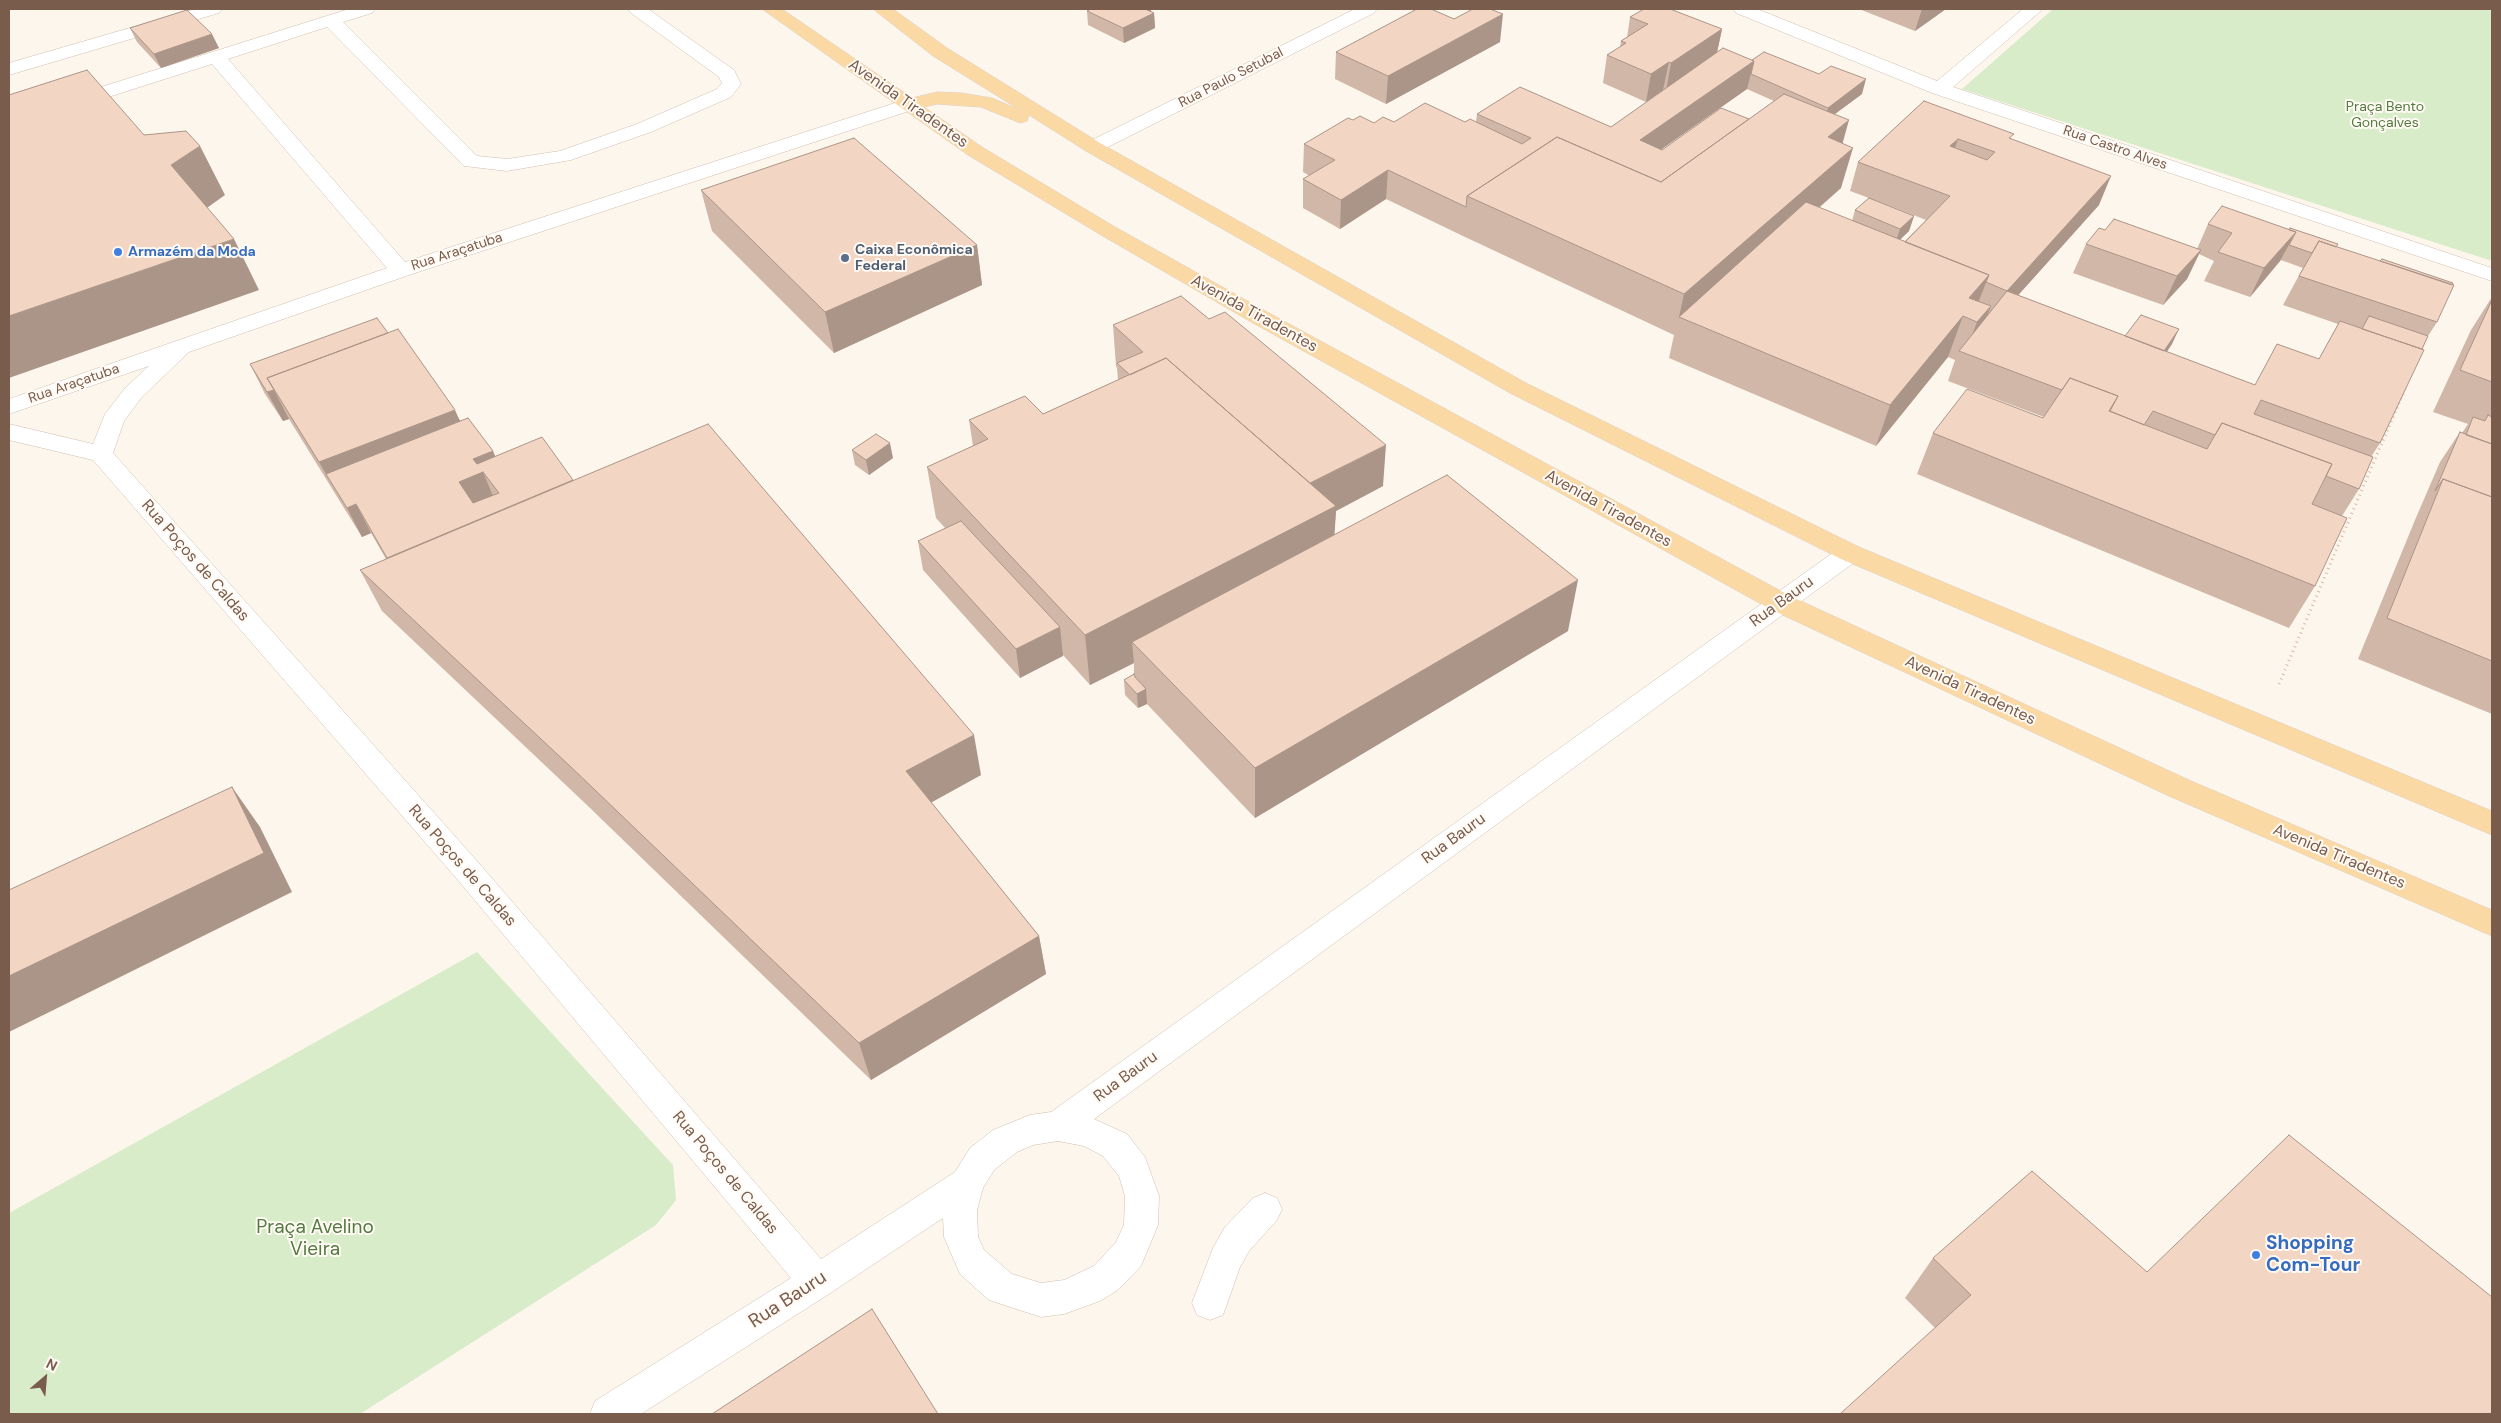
<!DOCTYPE html>
<html>
<head>
<meta charset="utf-8">
<style>
	body { margin:0 }
	#map { position:relative; width:2501px; height:1423px; overflow:hidden; background:#fdf6ec; font-family:"DM Sans",sans-serif }
	canvas { display:block }
	.frame { position:absolute; inset:0; border:10px solid #7a5c4d; pointer-events:none }
	.north { position:absolute; left:20px; top:1353px; width:50px; height:50px; -webkit-text-stroke:4px #fffaf3; paint-order:stroke; rotate:27deg; font-size:14px; font-weight:700; line-height:20px; text-align:center; color:#7a5c4d }
	.north::after { content:''; display:block; margin:auto; width:18px; height:22px; background:#7a5c4d; clip-path:polygon(50% 0,100% 100%,50% 72%,0 100%) }
</style>
</head>
<body>
<div id="map">
<canvas width="2501" height="1423"></canvas>
<div class="frame"></div>
<div class="north">N</div>
</div>
<script>
const ctx = document.querySelector('canvas').getContext('2d');
ctx.lineJoin = 'round';
function paint(path, color) { ctx.fillStyle = color; ctx.fill(path, 'evenodd'); }
const poly = rows => new Path2D(rows.map(r => 'M' + r).join(''));
function strokePath(path, color, width, dash) { ctx.strokeStyle = color; ctx.lineWidth = width; ctx.lineCap = dash ? 'butt' : 'round'; ctx.setLineDash(dash || []); ctx.stroke(path); }
function write(font, color, halo, rows, align = 'center') {
  ctx.font = font + ' "DM Sans",sans-serif'; ctx.lineWidth = 4; ctx.setLineDash([]); ctx.textBaseline = 'middle'; ctx.strokeStyle = halo; ctx.fillStyle = color; for (const [text, x, y, turn = 0] of rows) {
    ctx.save(); ctx.translate(x, y); ctx.rotate((+turn || 0) * Math.PI / 180); ctx.textAlign = isNaN(turn) ? turn : align; if (halo) ctx.strokeText(text, 0, 0); ctx.fillText(text, 0, 0); ctx.restore();
  }
}
paint(poly([
	[2053,9,2492,9,2492,261,1962,89],
	[477,952,673,1165,676,1200,656,1225,360,1414,9,1414,9,1213]
]), '#d8ecc9');
const minor = poly([
	[195,9,222,9,219,13,9,75,9,63,195,9],
	[349,9,375,9,372,13,343,22,477,156,507,159,560,151,637,124,717,89,722,83,719,77,631,13,628,9,648,9,734,70,741,84,731,97,651,132,571,160,507,171,464,166,327,27,228,59,405,262,901,101,915,101,918,105,915,109,409,275,189,352,142,397,124,421,113,453,477,861,821,1259,955,1172,970,1148,993,1130,1030,1115,1051,1112,1841,547,1850,544,1859,547,1863,553,1859,559,1094,1119,1127,1134,1145,1157,1159,1196,1158,1225,1146,1254,1141,1266,1118,1290,1100,1301,1064,1314,1041,1317,989,1300,960,1274,944,1237,943,1218,829,1294,641,1414,590,1414,595,1401,791,1278,457,879,93,460,9,440,9,424,93,444,105,414,126,387,149,366,9,414,9,399,387,268,212,64,77,107,63,107,60,103,63,99,349,9],
	[1058,1141,1084,1146,1103,1156,1119,1176,1125,1196,1124,1225,1116,1242,1094,1266,1064,1280,1041,1283,1012,1274,984,1250,978,1237,977,1210,983,1188,994,1170,1017,1152,1033,1145,1058,1141],
	[1355,9,1377,9,1374,13,1100,151,1093,153,1086,151,1083,147,1086,143,1355,9],
	[1733,9,1757,9,1937,81,2023,9,2043,9,1953,87,2492,268,2492,281,1932,93,1736,13,1733,9],
	[1265,1193,1277,1198,1282,1209,1277,1220,1249,1251,1240,1267,1223,1315,1210,1320,1197,1315,1192,1303,1213,1248,1225,1227,1253,1198,1265,1193]
]);
const major = poly([
	[762,9,782,9,912,98,937,92,961,93,992,98,1020,110,933,56,873,9,893,9,947,48,1100,143,1526,383,1859,547,2492,811,2492,835,1841,559,1510,393,1086,151,1029,115,1027,121,1020,123,981,107,937,104,924,107,982,147,1115,227,1269,313,1790,596,2189,780,2492,910,2492,936,2169,796,1772,610,1253,323,1101,235,968,155,762,9]
]);
strokePath(minor, '#d1beb0', 1);
strokePath(major, '#dad1cd', 1);
strokePath(poly([
	[2279,684,2405,389]
]), '#d9b8a5', 3, [1, 4]);
paint(minor, '#fff');
paint(major, '#fbd9a5');
paint(poly([
	[1859,9,1946,9,1915,31],
	[1087,11,1151,12,1154,13,1155,28,1124,43,1088,25],
	[1630,17,1722,29,1717,53,1752,60,1862,94,1835,114,1843,144,1841,188,1819,208,1852,221,1855,210,1869,198,1850,191,1858,162,1924,101,2012,139,2099,205,2018,295,2125,336,2172,344,2167,352,2255,385,2319,359,2338,324,2283,305,2303,268,2281,260,2250,297,2204,281,2214,261,2199,254,2187,279,2163,305,2073,273,2086,244,2105,230,2197,249,2208,224,2336,247,2437,322,2428,336,2380,443,2371,457,2359,489,2342,516,2315,586,2289,628,1917,474,1933,433,2043,418,2044,417,1948,381,1955,360,1948,357,1876,446,1669,358,1674,335,1463,236,1386,199,1340,229,1303,208,1303,179,1310,176,1303,172,1304,144,1353,120,1374,123,1476,122,1477,114,1611,127,1664,90,1646,102,1603,83,1607,55,1620,47,1621,41,1627,38],
	[1747,89,1774,101,1749,119,1662,150,1661,149],
	[1875,200,1926,220,1905,241,1900,240,1909,231,1914,216],
	[130,28,219,48,161,68,137,42],
	[1500,42,1386,104,1335,79,1336,52],
	[701,190,977,245,982,285,834,353,712,231],
	[2492,297,2492,714,2358,659,2415,520,2440,462,2460,432,2462,433,2468,424,2433,412,2471,330],
	[1113,325,1383,486,1336,511,1334,535,1568,631,1255,818,1147,704,1138,708,1125,695,1124,680,1134,674,1134,663,1090,685,1063,655,1020,678,923,570,918,541,945,528,936,518,927,467,973,446,969,420,1043,414,1118,380,1117,368,1116,366],
	[388,333,461,421,493,451,495,457,573,480,981,775,931,802,1039,936,1046,974,871,1080,589,807,382,611,360,570,386,559,371,533,362,537,289,419,283,421,265,394,250,364],
	[852,450,893,458,869,475,855,465],
	[1933,1258,2147,1272,2492,1297,1935,1328,1905,1298]
]), '#d1b7a8');
paint(poly([
	[1143,9,1151,9,1151,15,1154,13,1155,28,1124,43,1123,28],
	[1922,9,1946,9,1915,31],
	[1503,14,1500,42,1386,104,1388,76],
	[1722,29,1716,57,1666,91,1671,63],
	[212,34,219,48,161,68,154,54],
	[1754,61,1747,89,1635,168,1640,140],
	[1669,62,1663,90,1646,102,1651,74],
	[1866,79,1862,94,1824,122,1828,108],
	[1849,120,1838,160,1828,137],
	[1958,139,1948,168,1950,146],
	[200,146,225,195,197,215,171,165],
	[1853,148,1841,188,1802,222,1679,317,1684,294],
	[1388,170,1386,199,1340,229,1341,200],
	[2111,176,2099,205,1996,320,2007,291],
	[1914,216,1909,231,1895,244,1900,229],
	[2296,232,2280,261,2250,297,2264,268],
	[234,239,259,290,9,378,9,316],
	[977,245,982,285,834,353,825,312],
	[2201,250,2187,279,2163,305,2177,276],
	[1989,275,1973,316,1963,316,1948,357,1876,446,1890,405,1969,298],
	[1991,306,1975,347,1965,354,1977,322],
	[2179,329,2172,344,2147,379,2155,364],
	[274,390,289,419,283,421,267,392],
	[455,410,473,451,326,474,319,462],
	[890,443,893,458,869,475,866,460],
	[1386,445,1383,486,1336,511,1333,557,1132,642,1134,663,1090,685,1085,635,1303,487],
	[493,451,505,480,483,472,495,501,472,511,459,482,473,459],
	[356,504,371,533,362,537,347,508],
	[1578,580,1568,631,1255,818,1255,768],
	[1060,627,1063,656,1020,678,1016,649],
	[1146,689,1147,704,1138,708,1137,694],
	[974,735,981,775,916,811,906,771],
	[232,787,260,827,292,892,9,1032,9,976],
	[1039,936,1046,974,871,1080,859,1043]
]), '#aa9588');
const building = poly([
	[1091,9,1145,9,1154,13,1123,28,1087,11,1091,9],
	[1417,9,1431,9,1454,19,1473,9,1490,9,1503,14,1388,76,1336,52,1417,9],
	[1644,9,1670,9,1722,29,1671,63,1669,62,1651,74,1607,55,1626,43,1621,41,1648,24,1630,17,1644,9],
	[187,10,212,34,154,54,130,28,187,10],
	[1723,48,1754,61,1640,140,1662,150,1721,108,1749,119,1661,182,1557,137,1467,196,1466,207,1388,170,1341,200,1303,179,1335,160,1304,144,1348,118,1353,120,1360,116,1374,123,1383,117,1394,122,1425,103,1465,122,1470,119,1522,144,1531,138,1477,114,1520,87,1611,127,1723,48],
	[1764,52,1819,74,1831,66,1866,79,1828,108,1751,74,1754,61,1752,60,1764,52],
	[87,70,144,135,186,131,200,146,171,165,234,239,9,316,9,95,87,70],
	[1784,94,1849,120,1828,137,1853,148,1684,294,1467,196,1557,137,1661,182,1784,94],
	[1924,101,2014,134,2009,138,2111,176,2007,291,1986,282,1989,275,1905,242,1950,196,1858,162,1924,101],
	[1958,139,1995,152,1987,160,1950,146,1958,139],
	[854,138,977,245,825,312,701,190,854,138],
	[1869,198,1914,216,1900,229,1855,210,1869,198],
	[1806,202,1989,275,1969,298,1991,306,1977,322,1963,316,1890,405,1679,317,1806,202],
	[2222,206,2296,232,2264,268,2218,252,2232,233,2208,224,2222,206],
	[2114,219,2201,250,2177,276,2086,244,2099,228,2105,230,2114,219],
	[2290,228,2338,244,2336,247,2319,241,2312,253,2289,245,2296,232,2289,230,2290,228],
	[2319,241,2454,285,2437,322,2299,276,2319,241],
	[2382,259,2453,283,2452,285,2380,261,2382,259],
	[2007,291,2255,385,2277,344,2319,359,2340,321,2424,350,2380,443,2261,400,2254,414,2373,457,2359,489,2326,476,2332,464,2222,423,2215,435,2153,411,2144,425,2110,411,2118,396,2070,378,2062,390,1959,351,2007,291],
	[1181,296,1209,319,1225,312,1386,445,1310,483,1166,358,1130,375,1117,363,1143,352,1113,325,1181,296],
	[2492,300,2492,382,2460,370,2492,300],
	[2141,315,2179,329,2164,351,2125,336,2141,315],
	[2369,316,2428,336,2422,349,2362,329,2369,316],
	[377,318,388,333,267,378,274,390,267,392,250,364,377,318],
	[398,329,455,410,319,462,267,378,398,329],
	[1166,358,1336,506,1085,635,927,467,988,439,969,420,1025,396,1043,414,1166,358],
	[2070,378,2118,396,2109,411,2207,449,2222,423,2332,464,2312,504,2347,518,2315,586,1933,433,1967,389,2043,418,2070,378],
	[2488,415,2492,417,2492,444,2466,435,2473,417,2485,421,2488,415],
	[468,418,493,451,473,459,477,464,542,437,573,480,387,558,356,504,347,508,326,474,468,418],
	[483,472,499,493,473,503,459,482,483,472],
	[708,424,974,735,906,771,1039,936,859,1043,571,767,360,570,708,424],
	[2460,432,2492,444,2492,497,2443,479,2435,491,2460,432],
	[876,434,890,443,866,460,852,450,876,434],
	[1447,475,1578,580,1255,768,1132,642,1447,475],
	[2443,479,2492,497,2492,661,2387,618,2443,479],
	[961,521,1060,627,1016,649,918,541,961,521],
	[1134,674,1135,677,1146,689,1137,694,1124,680,1134,674],
	[232,787,264,853,9,976,9,890,232,787],
	[2289,1135,2492,1297,2492,1414,1840,1414,1971,1295,1933,1258,2032,1171,2147,1272,2289,1135],
	[872,1309,938,1414,712,1414,872,1309]
]);
paint(building, '#f3d5c3');
strokePath(building, '#aa9588', 1);
for (const [x, y, r, color] of [
	[118,252,5,"#3f7fe0"],
	[845,258,5,"#5c6f8a"],
	[2256,1255,5,"#3f7fe0"]
]) { const dot = new Path2D(); dot.arc(x, y, r, 0, 2 * Math.PI); ctx.fillStyle = color; ctx.fill(dot); strokePath(dot, '#fffaf3', 2); }
write('14px', '#7a5c4d', '#fffaf3', [
	["Rua Paulo Setubal",1231,78,-27],
	["Rua Castro Alves",2115,148,19],
	["Rua Araçatuba",457,252,-18],
	["Rua Araçatuba",74,384,-19]
]);
write('14px', '#537a41', '#fffaf3', [
	["Praça Bento",2385,107],
	["Gonçalves",2385,123]
]);
write('bold 14px', '#4e5e75', '#fffaf3', [
	["Caixa Econômica",855,250],
	["Federal",855,266]
], 'left');
write('bold 14px', '#366cbe', '#fffaf3', [
	["Armazém da Moda",128,252]
], 'left');
write('16px', '#7a5c4d', '#fffaf3', [
	["Avenida Tiradentes",908,104,35],
	["Avenida Tiradentes",1254,314,29],
	["Avenida Tiradentes",1608,509,29],
	["Rua Poços de Caldas",195,561,49],
	["Rua Bauru",1782,602,-36],
	["Avenida Tiradentes",1970,691,25],
	["Rua Bauru",1454,839,-36],
	["Avenida Tiradentes",2339,857,23],
	["Rua Poços de Caldas",462,866,49],
	["Rua Bauru",1126,1077,-36],
	["Rua Poços de Caldas",725,1173,50]
]);
write('19px', '#537a41', '#fffaf3', [
	["Praça Avelino",315,1228],
	["Vieira",315,1250]
]);
write('bold 19px', '#366cbe', '#fffaf3', [
	["Shopping",2266,1244],
	["Com-Tour",2266,1266]
], 'left');
write('19px', '#7a5c4d', '#fffaf3', [
	["Rua Bauru",788,1300,-33]
]);
</script>
</body>
</html>
